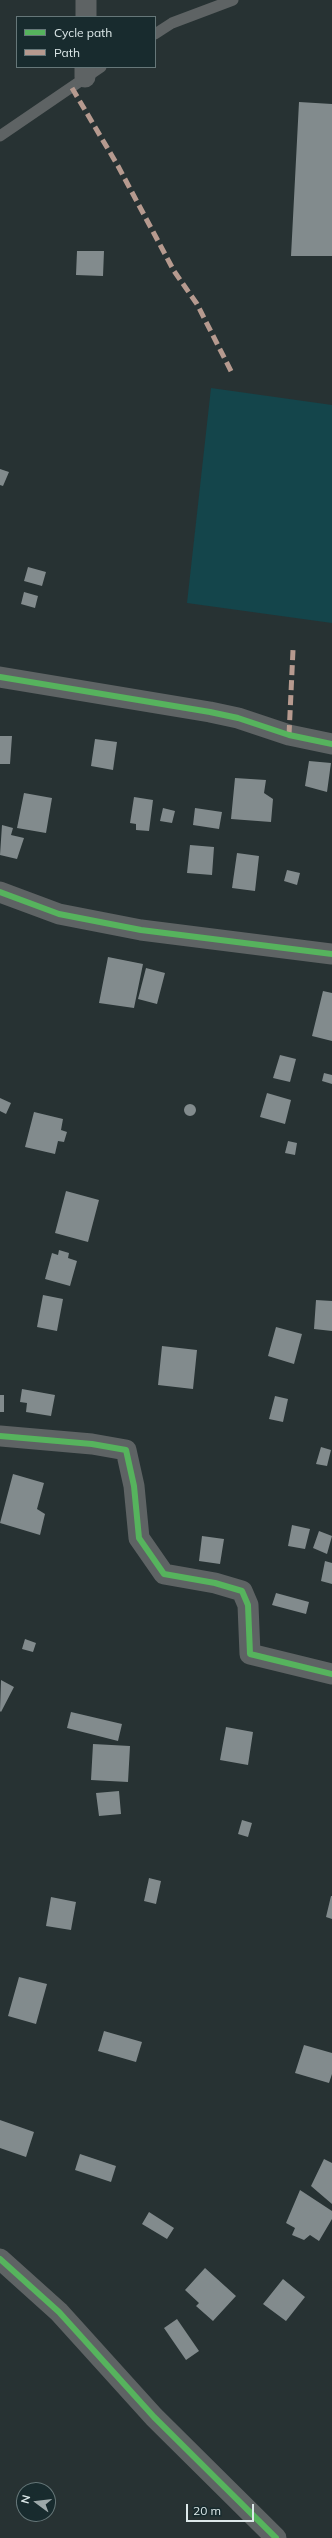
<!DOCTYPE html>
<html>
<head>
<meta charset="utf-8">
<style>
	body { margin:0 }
	#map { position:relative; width:332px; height:2538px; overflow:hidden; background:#273233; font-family:Mulish,sans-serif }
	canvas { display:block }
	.legend { position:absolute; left:16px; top:16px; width:140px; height:52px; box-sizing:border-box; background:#182b2e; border:1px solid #667779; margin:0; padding:5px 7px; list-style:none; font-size:12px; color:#dce8e9 }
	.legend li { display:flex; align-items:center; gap:8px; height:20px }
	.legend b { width:20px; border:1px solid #667779 }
	.north { position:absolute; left:16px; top:2482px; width:40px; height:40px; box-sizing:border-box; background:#182b2e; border:1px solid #667779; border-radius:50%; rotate:285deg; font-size:11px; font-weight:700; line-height:16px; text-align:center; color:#dce8e9 }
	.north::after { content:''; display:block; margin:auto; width:14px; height:18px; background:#9da8a9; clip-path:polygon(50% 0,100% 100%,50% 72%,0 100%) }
	.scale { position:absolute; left:186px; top:2504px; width:68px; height:18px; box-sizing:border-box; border:2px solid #dce8e9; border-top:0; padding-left:5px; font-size:12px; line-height:14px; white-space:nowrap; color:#dce8e9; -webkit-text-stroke:3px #182b2e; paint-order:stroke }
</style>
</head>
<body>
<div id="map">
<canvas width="332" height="2538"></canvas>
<ul class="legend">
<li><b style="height:5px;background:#56b35d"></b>Cycle path</li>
<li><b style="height:5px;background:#b69a8f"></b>Path</li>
</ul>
<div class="north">N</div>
<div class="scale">20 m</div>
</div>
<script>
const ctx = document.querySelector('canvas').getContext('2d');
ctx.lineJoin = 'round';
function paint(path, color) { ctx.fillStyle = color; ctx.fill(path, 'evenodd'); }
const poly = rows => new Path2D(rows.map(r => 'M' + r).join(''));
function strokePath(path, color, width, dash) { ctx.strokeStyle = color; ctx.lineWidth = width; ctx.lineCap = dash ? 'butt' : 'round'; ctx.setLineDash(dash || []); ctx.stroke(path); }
paint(poly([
	[211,388,332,405,332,623,187,603]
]), '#14454b');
paint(poly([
	[299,102,332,104,332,256,291,256],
	[77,251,104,251,103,276,76,275],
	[0,469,9,472,3,486,0,485],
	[28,567,46,572,42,586,24,581],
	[24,592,38,596,35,608,21,604],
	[0,736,12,736,10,764,0,764],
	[95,739,117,742,113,770,91,766],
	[309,761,331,763,327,792,305,786],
	[235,778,266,780,264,793,273,799,271,822,231,819],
	[24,793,52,798,46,833,17,828],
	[134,797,153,800,149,831,136,830,136,824,130,823],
	[163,808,175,811,172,823,160,821],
	[195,808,222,812,219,829,193,825],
	[2,825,13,828,11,835,24,838,17,859,0,855],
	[190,845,214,847,212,875,187,873],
	[237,853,259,856,255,891,232,888],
	[287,870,300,873,297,885,284,881],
	[108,957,143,964,134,1008,99,1003],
	[146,968,165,973,157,1004,138,999],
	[323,991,332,993,332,1041,312,1036],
	[280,1055,296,1059,290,1082,273,1078],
	[324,1073,332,1075,332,1084,322,1081],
	[267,1093,291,1100,285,1124,260,1117],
	[0,1098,11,1103,6,1114,0,1111],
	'184 1110a6 6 0 1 1 12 0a6 6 0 1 1-12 0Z',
	[34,1112,63,1119,61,1130,67,1132,64,1142,58,1141,55,1154,25,1147],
	[288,1141,297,1143,295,1155,285,1153],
	[66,1191,99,1200,88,1242,55,1233],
	[59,1250,69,1253,68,1258,77,1261,70,1286,45,1279,52,1253,58,1255],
	[43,1295,63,1299,57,1331,37,1327],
	[316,1300,332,1301,332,1331,314,1329],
	[276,1327,302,1334,294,1364,268,1356],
	[162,1346,197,1350,193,1389,158,1385],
	[22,1389,55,1395,51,1416,26,1412,27,1403,20,1402],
	[0,1395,4,1395,4,1412,0,1412],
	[275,1396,288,1399,283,1422,269,1419],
	[321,1447,331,1450,327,1466,316,1464],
	[13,1474,44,1483,37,1509,45,1514,40,1535,0,1523],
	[292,1525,310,1529,305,1549,288,1546],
	[319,1531,332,1536,327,1554,313,1548],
	[202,1536,224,1539,220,1564,199,1561],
	[325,1561,332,1563,332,1584,321,1581],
	[276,1593,309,1602,306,1614,272,1605],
	[25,1639,36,1643,33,1652,22,1649],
	[1,1680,14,1687,1,1712,0,1711],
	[71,1712,122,1724,118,1741,67,1728],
	[226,1727,253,1732,248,1765,220,1760],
	[93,1744,130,1746,128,1782,91,1780],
	[119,1791,121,1814,99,1816,96,1793],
	[242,1820,252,1823,248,1837,238,1834],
	[149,1878,161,1881,156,1904,144,1901],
	[331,1896,332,1896,332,1919,326,1917],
	[51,1897,76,1902,71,1930,46,1926],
	[19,1977,47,1984,36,2024,8,2016],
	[104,2031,142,2042,136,2062,98,2051],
	[304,2045,332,2053,332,2074,329,2083,295,2073],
	[0,2120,34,2132,26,2157,0,2148],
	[80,2154,116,2166,111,2182,75,2170],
	[324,2159,332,2163,332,2204,311,2186],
	[300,2190,332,2211,332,2219,319,2241,310,2235,304,2240,292,2235,295,2228,286,2223],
	[149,2212,174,2228,167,2239,142,2224],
	[205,2268,236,2296,213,2321,196,2306,199,2303,185,2290],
	[283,2279,305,2297,286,2321,263,2304],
	[177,2319,199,2351,186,2360,164,2328]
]), '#828b8d');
strokePath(poly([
	[155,34,172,23,233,0],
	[0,136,101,67]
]), '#5e6364', 11);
strokePath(poly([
	[86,0,86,17],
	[85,77,85,67],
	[0,677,210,712,238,718,289,735,332,744],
	[0,892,59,914,141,930,332,954],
	[0,1436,92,1444,126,1450,134,1486,139,1538,164,1574,215,1583,242,1591,248,1605,250,1654,332,1674],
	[0,2259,59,2312,154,2417,276,2538]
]), '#5e6364', 21);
strokePath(poly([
	[72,88,118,166,174,271,197,304,233,375],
	[289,735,293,650]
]), '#b69a8f', 5, [10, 5]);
strokePath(poly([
	[0,677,210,712,238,718,289,735,332,744],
	[0,892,59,914,141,930,332,954],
	[0,1436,92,1444,126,1450,134,1486,139,1538,164,1574,215,1583,242,1591,248,1605,250,1654,332,1674],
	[0,2259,59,2312,154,2417,276,2538]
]), '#56b35d', 6);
</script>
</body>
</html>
